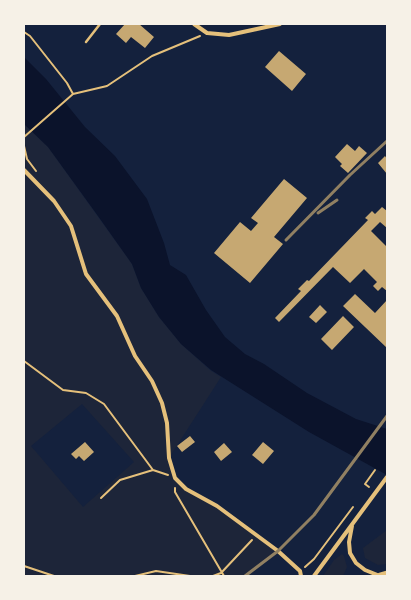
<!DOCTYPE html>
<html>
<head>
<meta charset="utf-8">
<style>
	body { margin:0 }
	#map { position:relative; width:411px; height:600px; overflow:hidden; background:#14213d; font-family:"Golos Text",sans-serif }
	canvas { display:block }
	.frame { position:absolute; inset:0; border:25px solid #f6f1e7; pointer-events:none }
</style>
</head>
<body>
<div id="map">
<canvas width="411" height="600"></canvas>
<div class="frame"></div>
</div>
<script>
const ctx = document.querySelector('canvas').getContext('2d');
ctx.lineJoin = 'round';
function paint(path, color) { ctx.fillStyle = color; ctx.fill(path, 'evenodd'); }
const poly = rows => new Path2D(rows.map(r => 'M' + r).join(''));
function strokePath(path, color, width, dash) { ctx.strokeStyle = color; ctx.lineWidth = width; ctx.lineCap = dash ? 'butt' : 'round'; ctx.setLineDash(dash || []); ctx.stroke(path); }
paint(poly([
	[24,124,48,147,132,264,141,288,159,317,181,344,210,370,221,377,169,458,175,478,186,489,217,506,278,551,245,576,24,576],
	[82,404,134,462,83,507,31,446],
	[387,530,387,564,378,565,365,558,363,548],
	[342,554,344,556,347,567,343,576,323,576,334,560]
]), '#1d2539');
paint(poly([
	[24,57,46,79,85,127,115,156,147,199,164,243,170,265,186,275,206,310,225,337,245,354,264,364,307,393,356,419,387,429,387,475,309,432,211,370,181,344,159,317,141,288,132,264,98,216,48,147,24,124]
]), '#0b132b');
paint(poly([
	[125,24,139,24,154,37,145,48,131,37,126,43,116,34],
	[279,51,306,74,292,91,265,67],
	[347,144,355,151,359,146,367,153,348,173,340,166,342,164,335,157],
	[385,156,387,159,387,174,378,163],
	[284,179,307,198,274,237,283,244,250,283,214,253,240,222,251,231,258,223,251,218],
	[382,207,387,211,387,228,380,222,371,231,387,247,387,291,382,287,378,291,373,286,377,282,364,269,350,283,333,267,279,322,275,318,301,291,298,289,307,280,309,281,368,220,365,218,372,211,375,214],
	[355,294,375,313,387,300,387,348,343,306],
	[320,305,327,312,316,323,309,317],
	[343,316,354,327,332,350,321,339],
	[190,436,195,442,182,452,177,446],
	[85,442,94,452,84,461,79,456,76,459,71,454],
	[263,442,274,451,263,464,252,455],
	[224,443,232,452,221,461,214,452]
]), '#c6a872');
strokePath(poly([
	[24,32,30,36,67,83,73,94],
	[24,137,73,94,107,86,152,56,200,36],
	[24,146,27,159,36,171],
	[24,361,63,390,86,393,104,404,153,470,168,475],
	[369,487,365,484,375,470],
	[175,488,175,492,224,576],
	[101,498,120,480,153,470],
	[24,566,54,576],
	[305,567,314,559,353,507],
	[135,576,156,571,190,576],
	[213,576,221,573,252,540]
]), '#e5c07b', 2);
strokePath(poly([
	[86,42,100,24]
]), '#e5c07b', 2.5);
strokePath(poly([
	[194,24,207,33,229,35,280,24],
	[24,170,54,201,71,226,86,274,117,316,135,356,152,381,162,403,167,423,169,458,175,478,186,489,217,506,278,551,300,571,301,576],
	[352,526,349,542,350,553,356,563,365,570,380,576],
	[314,576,387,477]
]), '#e5c07b', 4);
strokePath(poly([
	[380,576,387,574]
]), '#e5c07b', 7);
strokePath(poly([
	[318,213,337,200],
	[286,240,350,175,387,141],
	[245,576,278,551,314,515,387,416]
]), '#918062', 3);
</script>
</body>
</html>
